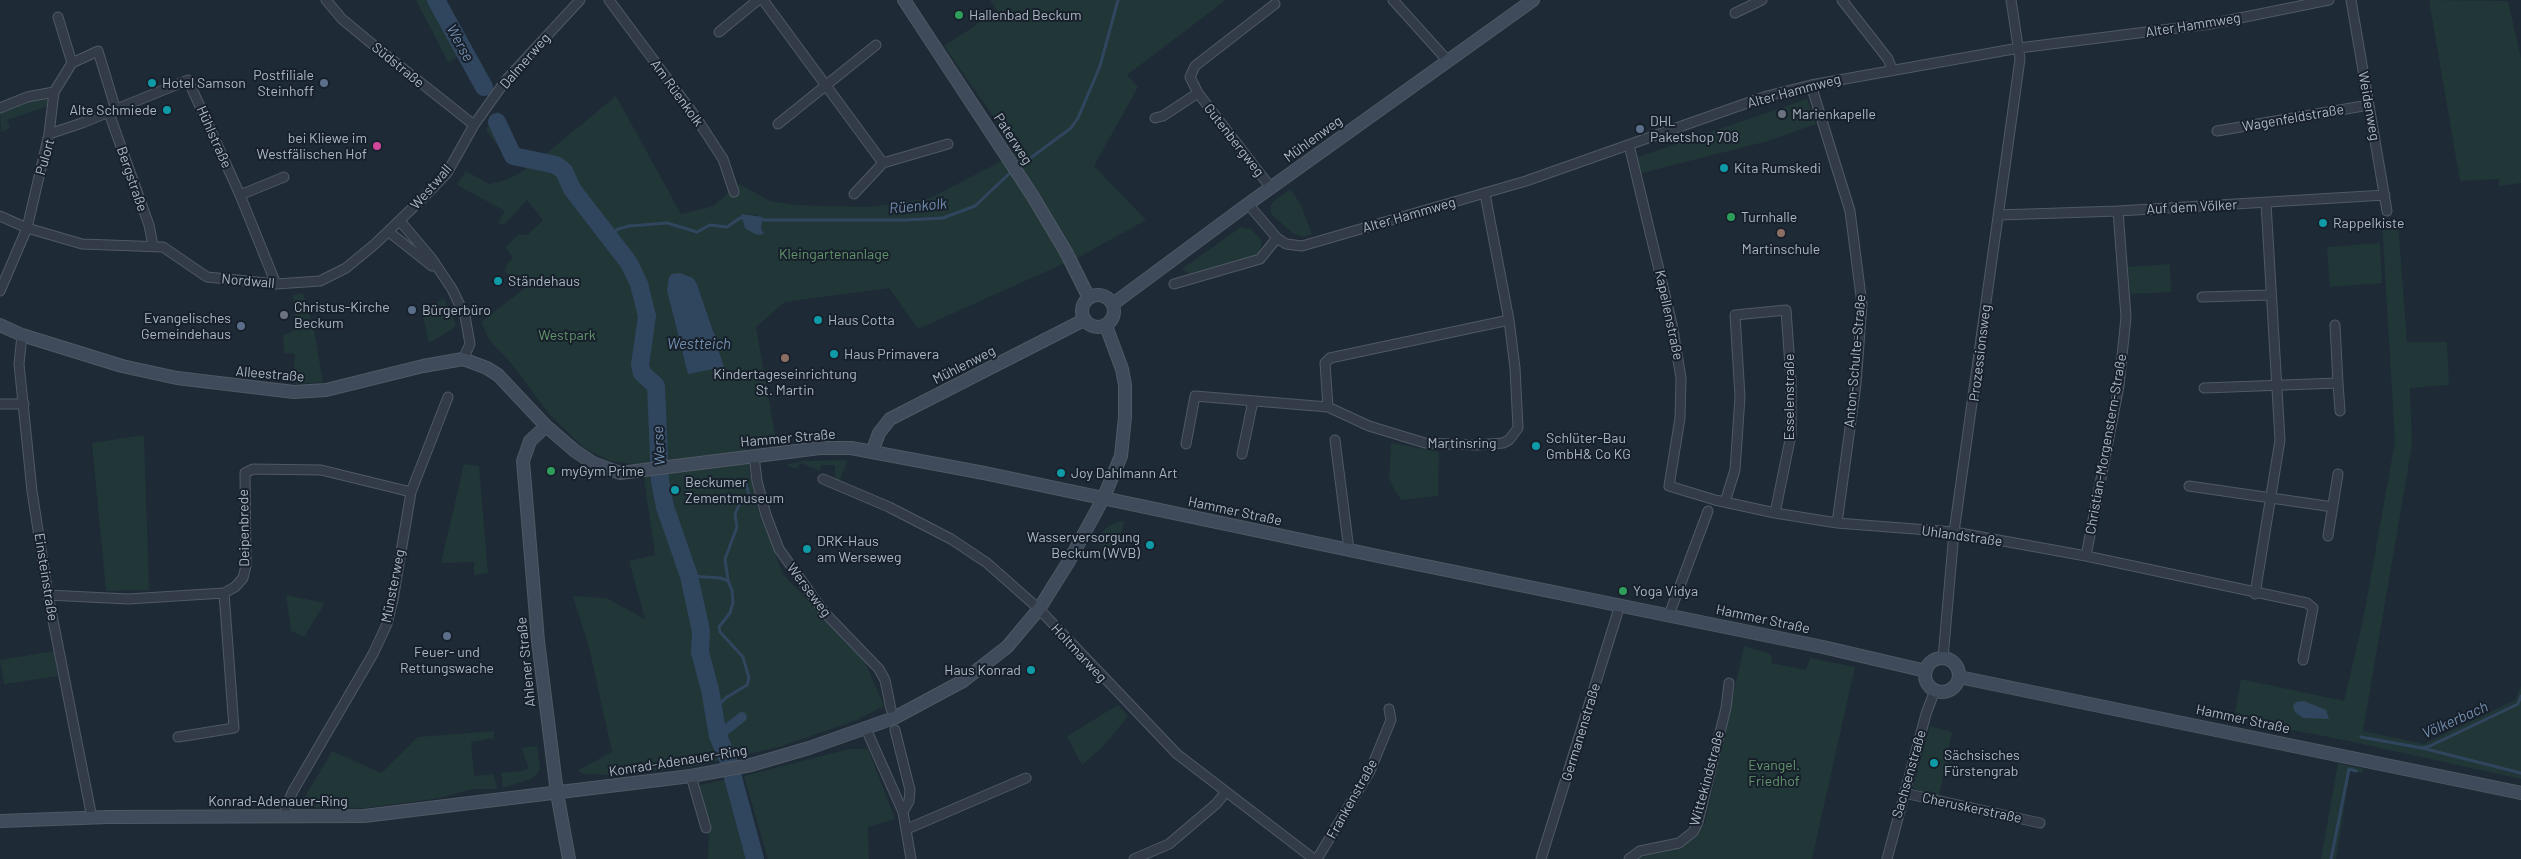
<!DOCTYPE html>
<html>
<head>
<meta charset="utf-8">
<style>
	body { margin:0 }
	canvas { display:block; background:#1e2a36 }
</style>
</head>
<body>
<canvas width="2521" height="859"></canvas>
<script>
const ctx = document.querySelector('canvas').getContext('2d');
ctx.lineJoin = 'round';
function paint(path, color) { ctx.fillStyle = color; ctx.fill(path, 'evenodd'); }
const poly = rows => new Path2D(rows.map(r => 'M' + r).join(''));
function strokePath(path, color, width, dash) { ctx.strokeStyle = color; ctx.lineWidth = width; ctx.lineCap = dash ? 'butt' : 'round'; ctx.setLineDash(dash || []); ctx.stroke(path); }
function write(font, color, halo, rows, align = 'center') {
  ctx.font = font + ' Barlow,sans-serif'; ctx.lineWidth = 4; ctx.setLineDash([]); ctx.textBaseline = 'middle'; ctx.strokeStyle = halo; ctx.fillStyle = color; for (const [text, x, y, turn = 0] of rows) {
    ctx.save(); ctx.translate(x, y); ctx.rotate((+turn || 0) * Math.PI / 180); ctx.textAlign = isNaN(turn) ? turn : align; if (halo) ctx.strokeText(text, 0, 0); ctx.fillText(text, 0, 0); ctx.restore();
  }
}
paint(poly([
	[416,0,446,0,490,84,482,96,460,55,448,62],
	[990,0,1226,0,1127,75,1138,87,1094,166,1146,220,1083,255,918,329,889,288,785,302,756,327,776,440,744,444,757,508,783,574,864,660,884,706,857,720,779,747,696,766,610,775,585,774,577,771,612,752,589,647,573,596,606,598,645,619,629,561,655,555,642,465,610,461,584,448,550,415,510,362,490,341,481,322,529,285,521,277,514,281,504,270,507,267,506,265,513,258,505,247,518,235,527,235,543,220,527,200,504,225,498,223,505,211,457,185,466,171,489,184,506,180,527,169,506,156,486,130,498,110,516,153,522,157,543,156,616,96,681,214,713,206,739,184,770,201,795,205,870,207,930,198,998,163,1016,149,944,46,997,11],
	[744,214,757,215,763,231,758,235,744,224],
	[697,284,713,331,720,343,718,349,679,336,673,316],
	[2429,0,2508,1,2521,58,2521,183,2499,186,2499,179,2460,181],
	[47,96,48,106,7,120,10,128,1,132,0,113,18,104],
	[1807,99,1816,124,1768,141,1638,174,1635,158],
	[1290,189,1300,203,1312,234,1303,237,1294,234,1272,215,1270,208,1273,202],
	[2398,222,2407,342,2447,342,2449,385,2410,388,2412,445,2363,731,2424,744,2515,700,2521,686,2521,779,2339,739,2234,719,2241,679,2344,701,2363,620,2395,442,2382,223],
	[1241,227,1251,229,1262,241,1259,254,1194,274,1189,274,1182,269],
	[2380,243,2382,283,2330,287,2327,247],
	[2170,264,2171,292,2130,294,2128,267],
	[303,293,314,331,323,382,293,384,295,354,284,353,283,335,293,331,295,325,293,295],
	[444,298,456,324,454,328,429,343,422,312,435,307,434,305],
	[144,435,149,590,106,591,92,443],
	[1391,443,1439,452,1438,496,1401,500,1389,480],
	[848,460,839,482,835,477,835,465,821,465,820,471,801,463,796,469,786,465,802,461],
	[464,464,479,466,488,573,474,575,474,562,441,563],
	[1119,521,1124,522,1116,554,1094,541,1107,527],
	[286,595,325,603,304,637,291,631],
	[1744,646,1768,653,1772,657,1771,663,1806,670,1810,658,1855,667,1812,859,1634,859,1670,850,1691,839,1705,823],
	[54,651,58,676,4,684,0,660],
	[1118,705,1128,716,1103,747,1082,765,1067,736],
	[1930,726,1952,732,1939,796,1916,790,1913,787],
	[494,731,494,738,471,742,474,776,494,774,497,789,472,789,440,798,366,808,308,807,302,802,332,751,381,773,418,737],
	[537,746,540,768,538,773,533,778,503,788,501,773,522,771,529,768,521,748],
	[849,749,868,749,895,819,868,827,869,859,768,859,744,776],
	[2338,763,2364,769,2362,773,2350,771,2336,859,2321,859],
	[739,777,762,859,708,859,709,827,700,785]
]), '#203637');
paint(poly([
	[741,214,763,217,761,228,764,234,758,235,749,231,745,228],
	[680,273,693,278,697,284,713,331,720,344,718,349,724,367,688,374,667,290,669,277,672,274],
	[2304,701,2326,710,2329,719,2303,718,2295,712,2293,706,2296,702]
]), '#30465e');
strokePath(poly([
	[1017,168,1071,128,1078,118,1100,66,1118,0],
	[760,220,905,220,943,218,975,206,1012,171],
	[609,236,618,229,629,226,667,223,697,232,710,225,727,227,740,218,746,218],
	[689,576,721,578,728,581,732,590,733,602,730,613,719,627,720,632,743,657,749,678,747,685,727,697,713,710],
	[728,580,725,559,737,527,735,514,740,503,749,495,746,484],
	[2361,737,2422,748,2430,746,2518,704,2521,696],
	[2422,748,2521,773],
	[2331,859,2349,769,2356,771]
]), '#30465e', 3);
strokePath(poly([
	[718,736,742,717]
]), '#30465e', 10);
strokePath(poly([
	[436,0,484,87],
	[497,122,513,156,556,165,564,171,572,189,629,263,639,284,647,316,640,365,642,373,656,386,660,481,665,507,689,576,701,631,700,652,710,690,718,736,728,759,755,859]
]), '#30465e', 18);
const street = poly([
	[326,0,342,19,377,48,474,125],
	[609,0,695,116,723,159,734,192],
	[763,0,883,163,948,144],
	[1393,0,1447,60],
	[1842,0,1888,59,1892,69],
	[2351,0,2387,211],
	[1735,13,1762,0],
	[719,32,758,0],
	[72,63,98,51,116,110],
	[1811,85,1850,211,1862,304,1856,384,1837,523],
	[0,108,27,97,54,92],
	[109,113,149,225,153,245],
	[1155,118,1163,116,1198,93],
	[778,124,876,45],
	[2217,131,2369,105],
	[49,134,82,123,188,80,240,195,276,284],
	[1629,145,1672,324,1681,378,1680,418,1669,486,1715,500,1775,513,1837,523,1954,532,2086,556,2307,603,2313,608,2303,660],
	[1271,188,1198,93,1190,77,1195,66,1275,4],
	[854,194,883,163],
	[240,195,284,177],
	[1248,204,1277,238,1286,244,1302,246,1526,181,1767,96,1811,85,2019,48,2210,24,2329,0],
	[1999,215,2118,211,2385,195],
	[0,216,27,228,82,244,163,247,207,277,276,284,320,281,346,268,375,244,426,195,447,173,474,125,506,80,580,0],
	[400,221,432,259,452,289,465,316,470,344,463,359],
	[389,232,432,266],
	[1174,284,1260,259,1277,238],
	[0,291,27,228,49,134,54,92,72,63,58,17],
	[2202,297,2270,295],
	[22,335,19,364,32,491,48,595,92,818],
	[2338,383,2340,411],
	[2204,388,2338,383,2335,325],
	[0,404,24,404],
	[1328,407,1325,363,1330,358,1509,320],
	[1335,440,1349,550],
	[1186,444,1195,396,1328,407,1369,426,1425,443,1477,445,1503,443,1509,440,1518,428,1515,368,1509,320,1485,194],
	[1242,454,1253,401],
	[754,456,757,481,766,515,779,549,824,612,879,669,885,680,891,709],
	[823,479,889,507,951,539,987,563,1039,609,1177,754,1314,859],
	[2189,486,2333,507],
	[1725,502,1735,470,1740,397,1735,315,1786,310,1791,380,1791,435,1775,513],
	[2328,536,2338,474],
	[2086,556,2119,386,2126,317,2118,211],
	[2255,594,2280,440,2266,203],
	[48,595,128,599,224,593,235,587,243,578,246,566,245,473,253,469,321,470,411,492],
	[1669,615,1708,511],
	[1943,658,1954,532,2020,59,2011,0],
	[866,729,903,812,911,859],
	[895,730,910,790,909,801,903,812],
	[178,737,234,728,224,593],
	[691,776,706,828],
	[1904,793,2040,823],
	[286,817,286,807,293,791,373,654,387,624,393,600,411,492,448,397],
	[907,829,1026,778],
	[1134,859,1169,844,1216,804,1226,792],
	[1317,859,1370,771,1391,720,1389,709],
	[1541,859,1620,605],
	[1629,859,1640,851,1679,843,1693,832,1698,822,1726,708,1729,683],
	[1887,859,1926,714,1935,690]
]);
const secondary = poly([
	[904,0,1032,195,1066,252,1089,298],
	'1082 311a16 16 0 1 1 32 0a16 16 0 1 1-32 0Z',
	[1113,304,1248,204,1533,0],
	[0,325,22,335,122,366,177,378,294,392,326,390,423,366,463,359,487,368,498,375,546,426,575,451,593,463,620,473,820,448,851,448,984,473,1392,559,1823,647,1926,671],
	[546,426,530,441,523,461,538,641,557,793,569,859],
	[872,452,879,433,890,419,1084,320],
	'1925 675a17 17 0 1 1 34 0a17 17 0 1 1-34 0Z',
	[1959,677,2521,793],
	[0,821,108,817,364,816,691,776,751,765,809,748,894,718,963,681,1007,647,1039,609,1069,561,1103,499,1121,456,1125,417,1125,385,1122,369,1106,326]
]);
strokePath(street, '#4f5965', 11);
strokePath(secondary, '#4f5965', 14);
strokePath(street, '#323b47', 9);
strokePath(secondary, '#3f4b5a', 12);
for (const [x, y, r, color] of [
	[959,15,5,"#2e9e5b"],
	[152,83,5,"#0f9aa8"],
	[324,83,5,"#5c6f8a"],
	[167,110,5,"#0f9aa8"],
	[1782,114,5,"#6b7280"],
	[1640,129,5,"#5c6f8a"],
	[377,146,5,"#d1479c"],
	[1724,168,5,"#0f9aa8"],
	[1731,217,5,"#2e9e5b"],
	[2323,223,5,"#0f9aa8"],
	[1781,233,5,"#8d6e63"],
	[498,281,5,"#0f9aa8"],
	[412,310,5,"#5c6f8a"],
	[284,315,5,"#6b7280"],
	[818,320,5,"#0f9aa8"],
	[241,326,5,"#5c6f8a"],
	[834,354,5,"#0f9aa8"],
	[785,358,5,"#8d6e63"],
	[1536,446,5,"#0f9aa8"],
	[551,471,5,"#2e9e5b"],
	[1061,473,5,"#0f9aa8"],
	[675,490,5,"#0f9aa8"],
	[1150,545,5,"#0f9aa8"],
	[807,549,5,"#0f9aa8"],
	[1623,591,5,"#2e9e5b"],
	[447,636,5,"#5c6f8a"],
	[1031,670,5,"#0f9aa8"],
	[1934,763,5,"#0f9aa8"]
]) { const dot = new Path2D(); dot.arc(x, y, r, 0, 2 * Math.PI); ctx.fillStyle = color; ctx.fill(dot); strokePath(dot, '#17202b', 2); }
write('14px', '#abb6c4', '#17202b', [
	["Hallenbad Beckum",969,15],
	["Postfiliale",314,75,"right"],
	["Steinhoff",314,91,"right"],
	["Hotel Samson",162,83],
	["Alte Schmiede",157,110,"right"],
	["Marienkapelle",1792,114],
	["DHL",1650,121],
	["Paketshop 708",1650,137],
	["bei Kliewe im",367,138,"right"],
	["Westfälischen Hof",367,154,"right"],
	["Kita Rumskedi",1734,168],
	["Turnhalle",1741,217],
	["Rappelkiste",2333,223],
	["Martinschule",1781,249,"center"],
	["Ständehaus",508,281],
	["Christus-Kirche",294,307],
	["Beckum",294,323],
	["Bürgerbüro",422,310],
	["Evangelisches",231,318,"right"],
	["Gemeindehaus",231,334,"right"],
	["Haus Cotta",828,320],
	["Haus Primavera",844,354],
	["Kindertageseinrichtung",785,374,"center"],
	["St. Martin",785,390,"center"],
	["Schlüter-Bau",1546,438],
	["GmbH& Co KG",1546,454],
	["myGym Prime",561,471],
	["Joy Dahlmann Art",1071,473],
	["Beckumer",685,482],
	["Zementmuseum",685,498],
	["Wasserversorgung",1140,537,"right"],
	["Beckum (WVB)",1140,553,"right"],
	["DRK-Haus",817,541],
	["am Werseweg",817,557],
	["Yoga Vidya",1633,591],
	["Feuer- und",447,652,"center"],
	["Rettungswache",447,668,"center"],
	["Haus Konrad",1021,670,"right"],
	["Sächsisches",1944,755],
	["Fürstengrab",1944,771]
], 'left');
write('14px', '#abb6c4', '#17202b', [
	["Alter Hammweg",2193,25,-9],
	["Dalmerweg",525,61,-49],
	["Südstraße",398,65,39],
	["Alter Hammweg",1794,91,-15],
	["Am Rüenkolk",677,93,54],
	["Weidenweg",2369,106,80],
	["Wagenfeldstraße",2293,118,-10],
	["Hühlstraße",214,137,66],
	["Paterweg",1013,139,57],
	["Mühlenweg",1313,139,-36],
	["Gutenbergweg",1234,140,52],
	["Pulort",45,157,-74],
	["Bergstraße",132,179,71],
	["Westwall",431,187,-49],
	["Auf dem Völker",2192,207,-3],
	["Alter Hammweg",1409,215,-16],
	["Nordwall",248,281,5],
	["Kapellenstraße",1669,315,78],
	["Prozessionsweg",1980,353,-83],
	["Anton-Schulte-Straße",1855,361,-85],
	["Mühlenweg",964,365,-27],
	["Alleestraße",270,374,5],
	["Esselenstraße",1789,397,-90],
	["Hammer Straße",788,438,-5],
	["Martinsring",1462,443],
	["Christian-Morgenstern-Straße",2106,444,-80],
	["Hammer Straße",1235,511,12],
	["Deipenbrede",244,528,-91],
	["Uhlandstraße",1962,536,8],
	["Einsteinstraße",46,577,81],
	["Münsterweg",393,586,-79],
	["Werseweg",809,590,53],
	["Hammer Straße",1763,619,12],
	["Holtmarweg",1079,653,47],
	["Ahlener Straße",526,662,-96],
	["Hammer Straße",2243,719,12],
	["Germanenstraße",1581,732,-73],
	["Konrad-Adenauer-Ring",678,761,-9],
	["Sachsenstraße",1909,774,-74],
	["Wittekindstraße",1707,778,-75],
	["Frankenstraße",1352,799,-61],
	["Konrad-Adenauer-Ring",278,801],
	["Cheruskerstraße",1972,808,12]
]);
write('14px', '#63956c', '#17202b', [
	["Kleingartenanlage",834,254],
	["Westpark",567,335],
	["Evangel.",1774,765],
	["Friedhof",1774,781]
]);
write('italic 15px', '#728eae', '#17202b', [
	["Werse",460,43,61],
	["Rüenkolk",918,206,-5],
	["Westteich",699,344],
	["Werse",659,446,-93],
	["Völkerbach",2455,720,-24]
]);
</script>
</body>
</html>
